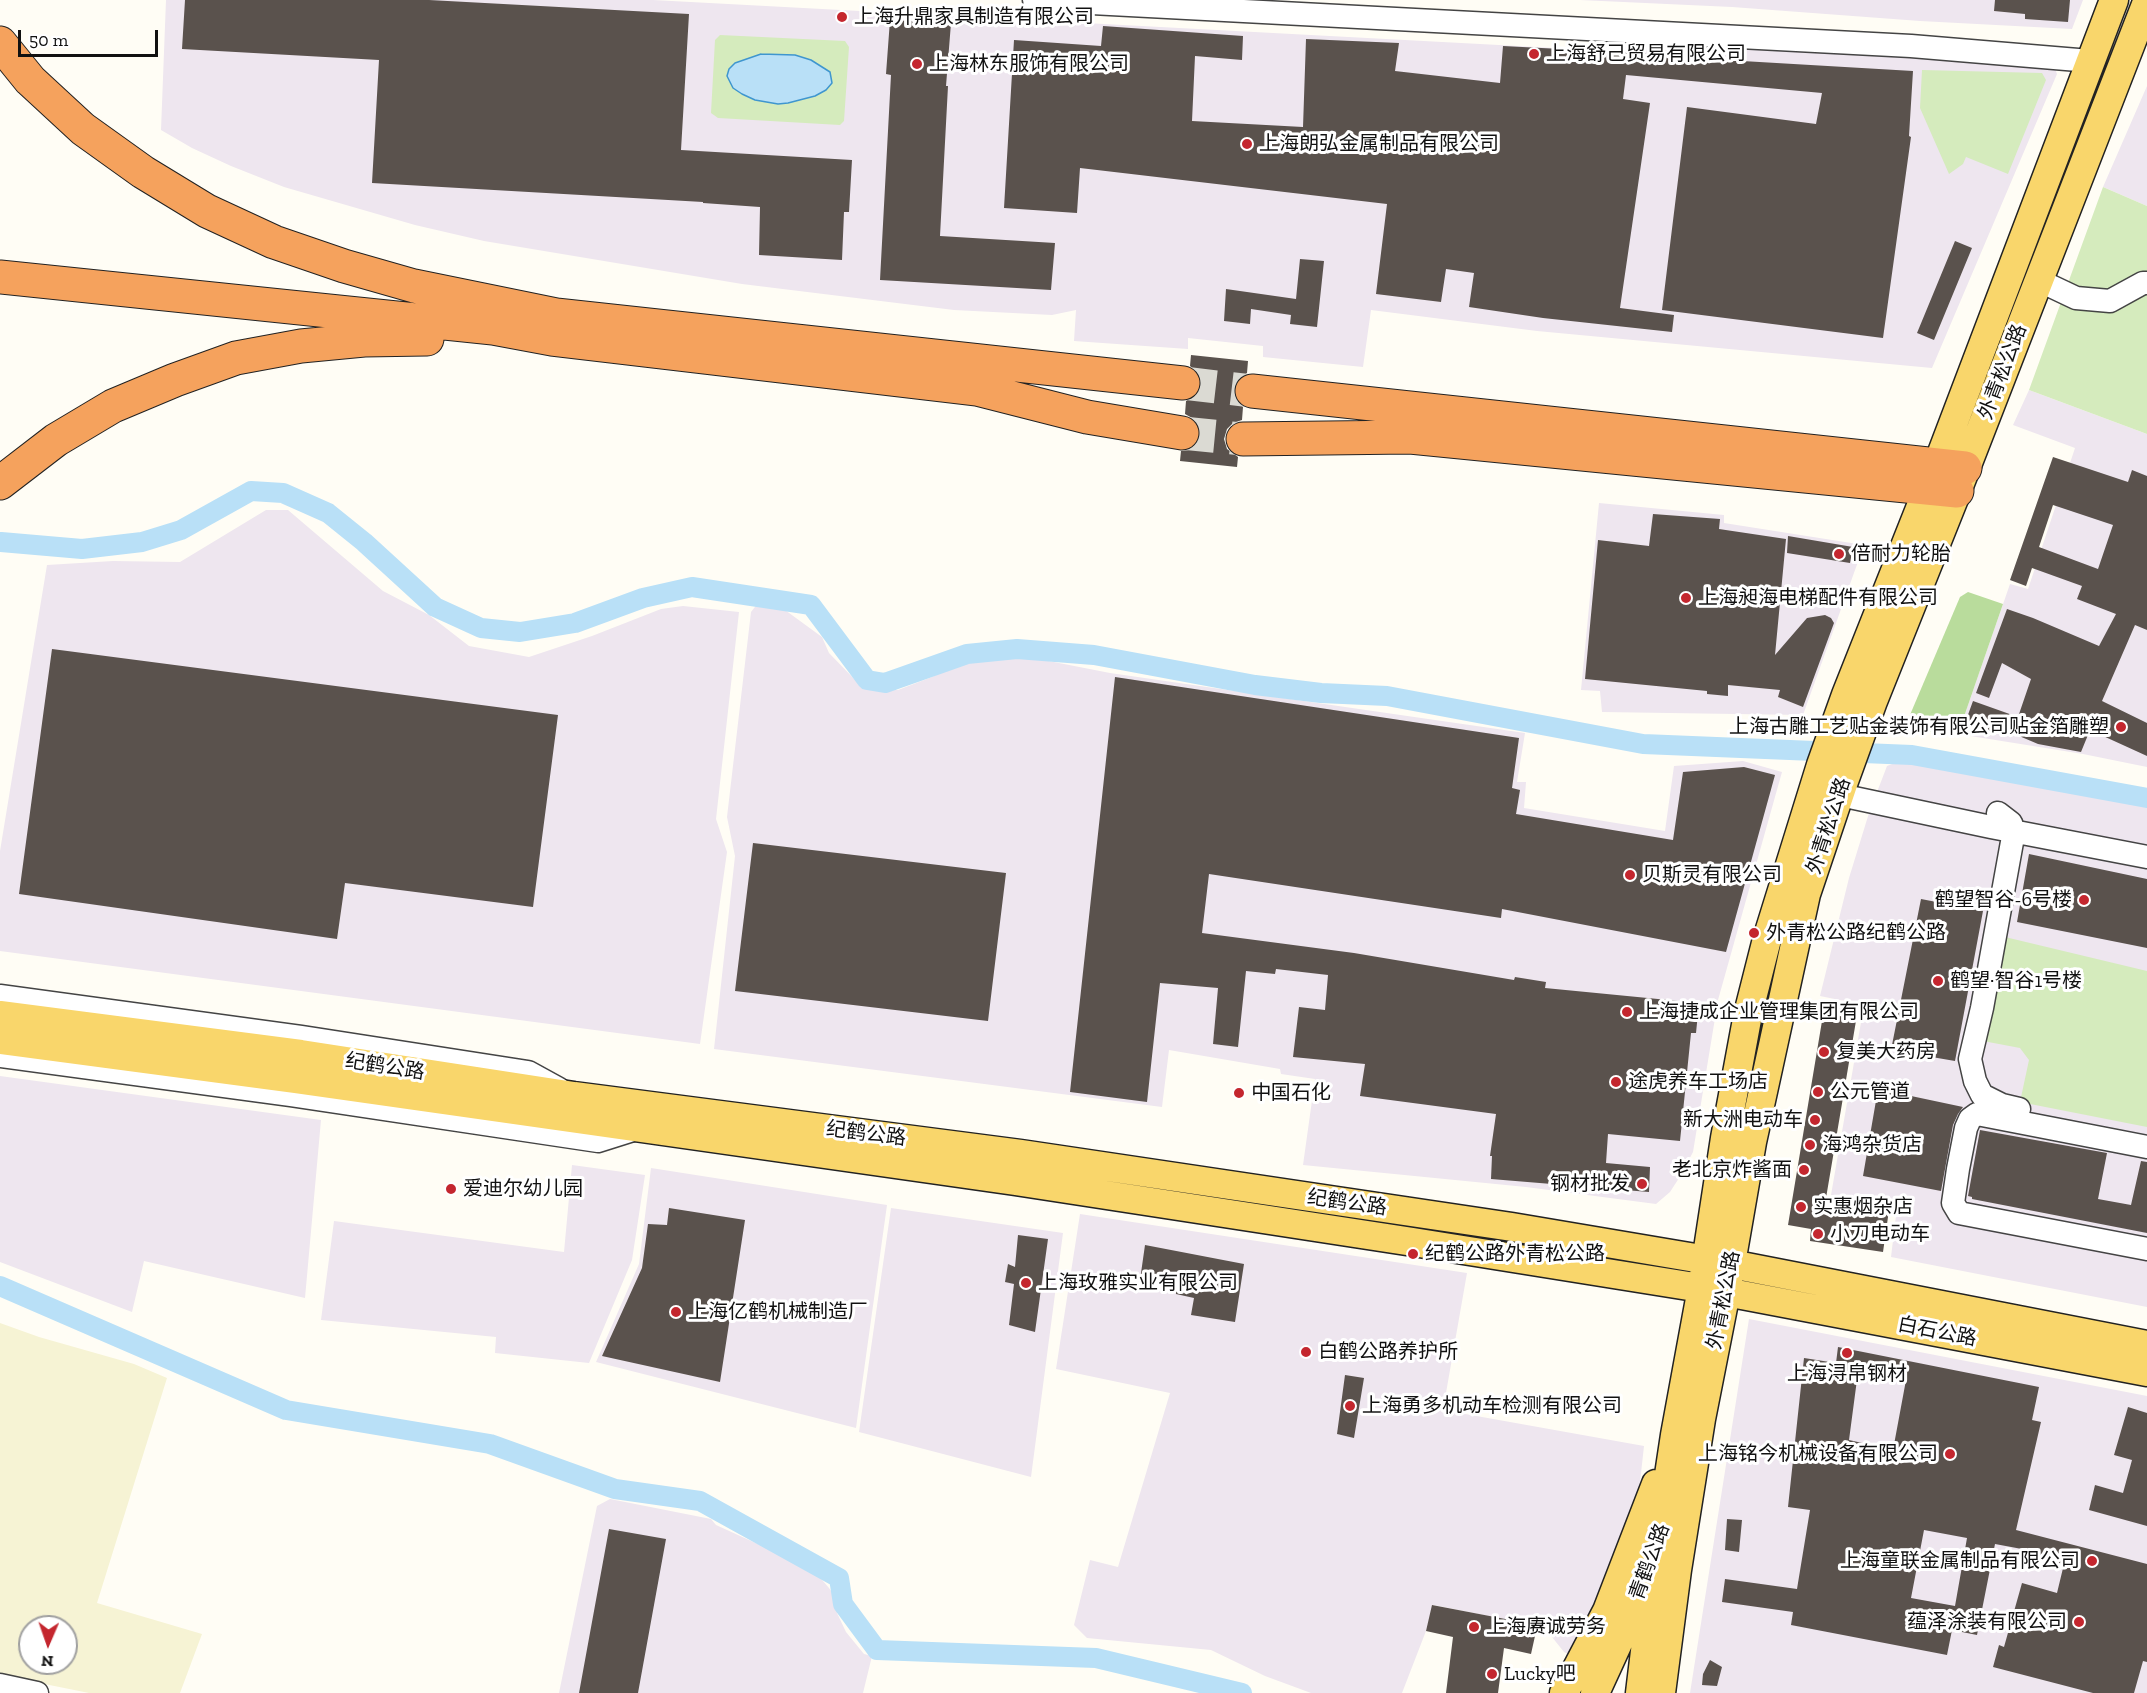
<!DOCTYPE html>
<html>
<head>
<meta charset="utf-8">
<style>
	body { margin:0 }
	#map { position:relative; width:2147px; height:1693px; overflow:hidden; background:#fffdf5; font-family:"Zilla Slab",serif }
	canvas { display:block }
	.north { position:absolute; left:18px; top:1615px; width:60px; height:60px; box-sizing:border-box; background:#fff; border:2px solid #a0a0a0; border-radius:50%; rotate:182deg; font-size:16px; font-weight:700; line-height:24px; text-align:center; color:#111 }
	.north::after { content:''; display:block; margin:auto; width:21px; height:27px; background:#c4262e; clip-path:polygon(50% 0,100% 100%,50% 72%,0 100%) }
	.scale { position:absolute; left:18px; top:30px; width:140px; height:27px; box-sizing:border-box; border:3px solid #111; border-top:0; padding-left:8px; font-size:18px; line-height:21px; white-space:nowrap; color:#111; -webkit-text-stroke:4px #fff; paint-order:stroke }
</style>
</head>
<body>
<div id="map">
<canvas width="2147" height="1693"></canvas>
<div class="north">N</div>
<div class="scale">50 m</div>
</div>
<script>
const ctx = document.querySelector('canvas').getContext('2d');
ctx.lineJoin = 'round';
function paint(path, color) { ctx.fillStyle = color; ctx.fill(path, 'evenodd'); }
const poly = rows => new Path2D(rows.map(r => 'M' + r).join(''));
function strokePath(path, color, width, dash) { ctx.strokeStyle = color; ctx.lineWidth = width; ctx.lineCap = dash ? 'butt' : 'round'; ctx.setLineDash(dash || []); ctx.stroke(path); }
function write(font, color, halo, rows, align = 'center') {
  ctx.font = font + ' "Zilla Slab","Noto Sans SC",serif'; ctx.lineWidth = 6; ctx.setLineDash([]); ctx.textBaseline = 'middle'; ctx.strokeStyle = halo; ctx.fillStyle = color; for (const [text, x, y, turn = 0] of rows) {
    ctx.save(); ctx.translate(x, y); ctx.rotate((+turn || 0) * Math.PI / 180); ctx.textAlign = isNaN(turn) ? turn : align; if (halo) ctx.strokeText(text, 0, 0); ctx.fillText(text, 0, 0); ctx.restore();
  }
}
paint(poly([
	[166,0,653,0,1574,49,1575,44,1678,50,1678,46,1682,43,2054,66,2057,74,1932,368,1537,331,1371,310,1363,367,1263,357,1263,346,1188,338,1188,349,1074,341,1076,310,1052,315,954,310,742,284,484,241,415,225,284,187,231,166,192,148,161,130],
	[1580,0,2083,0,2072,29,1920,21,1732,7],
	[2147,86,2147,206,2103,187],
	[2029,390,2147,434,2147,767,2083,754,1958,734,2010,584,2028,589,2075,448,2013,425],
	[1599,503,1724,515,1724,523,1864,545,1803,715,1602,712,1600,691,1581,690],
	[266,510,288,510,383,591,429,615,469,646,529,657,592,636,661,609,683,606,739,612,716,819,727,852,700,1044,0,951,0,851,47,565,113,561,180,562],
	[758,603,785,610,822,637,829,653,861,686,898,690,932,677,963,661,998,655,1018,655,1110,673,1525,733,1517,782,1526,782,1524,808,1665,831,1674,766,1743,761,1782,772,1718,1000,1693,1152,1681,1175,1670,1192,1656,1204,1526,1187,1303,1165,1315,1079,1281,1074,1280,1069,1169,1050,1162,1107,714,1049,735,856,727,817,751,612],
	[1900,761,1914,762,2017,782,2147,805,2147,1307,1891,1257,1897,1207,1831,1195,1864,1005,1820,996,1849,878,1869,813,1887,766],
	[0,1076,321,1120,305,1298,144,1261,132,1312,0,1262],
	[572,1165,645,1175,632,1260,589,1363,495,1353,496,1337,321,1320,334,1221,564,1252],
	[651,1168,887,1205,856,1428,596,1362,639,1264],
	[891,1208,1063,1233,1031,1477,859,1432],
	[1080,1214,1467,1273,1443,1410,1644,1446,1639,1491,1574,1657,1564,1652,1548,1632,1529,1624,1433,1605,1426,1631,1402,1693,1311,1693,1265,1676,1211,1650,1087,1638,1074,1625,1090,1560,1118,1567,1170,1393,1056,1369],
	[1749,1319,2147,1396,2147,1693,1690,1693],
	[610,1499,711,1519,716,1525,771,1550,817,1574,829,1588,838,1601,837,1613,846,1632,864,1654,872,1656,863,1693,559,1693,597,1506]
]), '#eee6ef');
paint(poly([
	[0,1323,39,1337,134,1364,167,1378,97,1603,202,1634,180,1693,89,1693,0,1675],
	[30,1627,66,1627,66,1663,30,1663]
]), '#f6f3d4');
paint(poly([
	[720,35,845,41,849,47,844,121,840,125,718,118,711,113,715,40],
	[1922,70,2042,73,2046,80,2008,174,1966,157,1963,164,1949,174,1920,108],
	[2103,187,2147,206,2147,434,2029,390],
	[2005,937,2147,971,2147,1127,2020,1102,2029,1060,2020,1048,1983,1041]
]), '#d5ebbd');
paint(poly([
	[1968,592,2003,604,1958,734,1904,729,1960,597]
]), '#b9dc9c');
const water = poly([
	[761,54,795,55,811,60,830,72,832,83,826,90,815,96,788,103,778,104,755,100,742,94,733,88,727,76,729,69,735,63,761,54]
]);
paint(water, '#b9e0f7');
strokePath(water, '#3f96cf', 1.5);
strokePath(poly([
	[1,542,82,549,142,542,181,530,251,491,283,493,328,513,364,542,435,607,481,628,520,632,575,623,643,598,692,587,811,605,867,680,885,683,967,654,1017,649,1094,655,1255,685,1321,693,1387,696,1643,744,1912,755,2147,798],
	[0,1286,286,1410,490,1444,615,1489,700,1501,839,1578,843,1604,877,1650,1096,1658,1242,1693]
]), '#b9e0f7', 20);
paint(poly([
	[185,0,429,0,689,14,681,150,852,160,849,212,844,212,842,260,759,255,760,207,703,203,703,202,372,183,379,60,182,49],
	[1995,0,2070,0,2068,22,2025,19,2025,14,1994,11],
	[890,20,951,23,946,86,948,86,940,236,1055,243,1051,290,880,280,891,75,886,74],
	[1103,26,1243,36,1242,60,1195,56,1192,121,1303,127,1306,39,1399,43,1395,71,1500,83,1503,46,1657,54,1657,56,1913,71,1909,136,1911,137,1883,338,1662,310,1687,107,1816,124,1822,93,1626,75,1623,99,1650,103,1620,308,1674,315,1672,332,1543,318,1469,307,1474,273,1446,269,1441,302,1376,294,1387,204,1080,168,1077,213,1004,208,1014,40,1101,46],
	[1955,241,1972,248,1934,340,1917,333],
	[1300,259,1324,261,1317,327,1290,324,1291,315,1251,309,1250,324,1224,321,1226,289,1296,299],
	[1191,355,1248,361,1247,373,1237,380,1233,388,1235,399,1243,407,1242,420,1233,423,1227,429,1224,439,1227,449,1238,457,1237,467,1180,461,1181,451,1189,450,1196,445,1201,436,1200,427,1194,419,1185,414,1186,401,1198,394,1202,386,1200,375,1190,366],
	[2053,457,2128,482,2132,470,2147,476,2147,630,2135,625,2102,701,2147,723,2147,756,2090,730,2081,752,2038,744,1998,727,1995,733,1965,723,1973,701,2018,717,2031,679,2002,663,1989,698,1976,693,2007,609,2033,618,2099,646,2116,614,2077,599,2082,586,2032,568,2026,586,2010,580],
	[2053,505,2113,525,2098,569,2039,547],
	[1653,514,1720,519,1719,529,1786,539,1775,655,1807,618,1825,615,1831,618,1834,623,1803,707,1778,697,1780,690,1728,685,1728,696,1707,694,1707,691,1585,679,1598,540,1649,546],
	[1788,536,1853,547,1850,563,1787,553],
	[52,649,558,715,533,907,345,883,337,939,19,894],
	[1115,677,1519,738,1512,788,1520,790,1516,814,1673,840,1683,772,1744,767,1775,775,1726,952,1502,909,1501,918,1209,874,1202,933,1354,953,1514,980,1515,977,1546,982,1545,988,1699,1003,1696,1033,1691,1033,1680,1141,1608,1134,1606,1163,1650,1167,1649,1192,1491,1179,1492,1156,1490,1156,1496,1114,1360,1096,1365,1064,1293,1057,1299,1007,1325,1010,1328,975,1276,969,1275,974,1246,971,1238,1047,1213,1044,1218,988,1160,983,1147,1102,1070,1092],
	[753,843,1006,873,988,1021,735,991],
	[2029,854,2147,879,2147,948,2017,922],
	[1921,899,1983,911,1955,1061,1891,1050],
	[1825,1003,1858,1009,1826,1198,1889,1210,1883,1252,1810,1241,1811,1229,1788,1225],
	[1878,1089,1963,1107,1958,1114,1953,1125,1941,1191,1863,1176],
	[1980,1130,2107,1153,2098,1199,2131,1205,2141,1161,2147,1162,2147,1233,1972,1199,1972,1197,1968,1196],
	[669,1208,745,1220,720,1382,602,1356,642,1268,648,1224,667,1225],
	[1018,1235,1048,1239,1035,1332,1009,1325,1014,1284,1005,1282,1008,1264,1015,1267],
	[1145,1245,1244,1264,1235,1322,1191,1315,1194,1298,1176,1294,1176,1287,1140,1280],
	[1838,1347,2039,1387,2032,1420,2041,1422,2016,1530,2147,1564,2147,1662,2143,1661,2134,1693,2093,1693,1993,1667,1999,1645,2004,1647,2022,1583,2057,1593,2064,1564,2036,1557,2038,1552,1995,1544,1977,1635,1952,1630,1947,1655,1791,1625,1793,1612,1722,1602,1725,1579,1797,1589,1810,1510,1788,1507,1804,1358,1836,1363],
	[1858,1372,1906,1380,1893,1450,1849,1440],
	[1924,1530,1967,1538,1955,1606,1911,1598],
	[1345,1375,1364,1378,1354,1438,1337,1434],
	[2128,1407,2147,1413,2147,1526,2089,1510,2095,1485,2123,1493,2132,1460,2114,1455],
	[1727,1519,1742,1520,1739,1552,1725,1550],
	[609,1529,666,1539,638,1693,579,1693],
	[1432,1605,1521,1622,1535,1636,1531,1654,1504,1648,1498,1693,1446,1693,1453,1637,1426,1631],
	[1710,1660,1722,1667,1717,1686,1702,1685,1703,1674]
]), '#5a524d');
strokePath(poly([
	[1183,383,1252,391],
	[1182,433,1243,439]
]), '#dbdad3', 33, [33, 16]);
const minor = poly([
	[1034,0,1911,46,2090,61],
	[2038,280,2076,298,2110,301,2143,283,2147,283],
	[1840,795,1991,827,2147,857],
	[1998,813,2011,823,2014,831,1982,1008,1970,1059,1975,1081,1982,1095,2002,1105,2019,1109],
	[0,996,301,1037,528,1072,559,1089],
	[0,1056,291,1095,598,1141,636,1129],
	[2147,1147,1977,1114,1970,1119,1966,1128,1958,1169,1953,1203,1959,1213,2147,1249],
	[0,1685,37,1693]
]);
const major = poly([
	[0,1015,301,1054,574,1096,1021,1154,1512,1227,1731,1264,2147,1345],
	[0,1040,296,1079,1015,1181,1413,1242,1726,1292,2147,1372],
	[1564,1693,1607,1611,1656,1484],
	[1595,1693,1629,1619,1642,1585],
	[1640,1693,1655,1568,1675,1435,1702,1288,1725,1138,1748,1014,1767,939,1821,765,1846,695,1937,466,2114,0],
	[1661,1693,1677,1570,1701,1419,1726,1292,1752,1142,1806,894,1844,781,1873,701,1957,491,2147,2]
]);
const highway = poly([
	[0,43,30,80,83,129,143,172,207,211,274,242,344,266,414,286,556,315,1183,383],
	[0,277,493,328,552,339,977,389,1087,417,1182,433],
	[1252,391,1965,468],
	[1243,439,1410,437,1957,491],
	[0,483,56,440,113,406,175,380,236,358,301,346,364,340,427,339]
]);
strokePath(minor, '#444', 25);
strokePath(major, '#222', 31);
strokePath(highway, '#222', 35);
strokePath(minor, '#fff', 22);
strokePath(major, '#f9d66b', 28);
strokePath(highway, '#f5a25d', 33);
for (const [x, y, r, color] of [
	[842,17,6,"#c4262e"],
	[1534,54,6,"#c4262e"],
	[917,64,6,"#c4262e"],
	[1247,144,6,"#c4262e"],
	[1839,554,6,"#c4262e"],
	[1686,598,6,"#c4262e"],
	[2121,727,6,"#c4262e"],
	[1630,875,6,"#c4262e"],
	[2084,900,6,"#c4262e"],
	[1754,933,6,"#c4262e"],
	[1938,981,6,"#c4262e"],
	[1627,1012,6,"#c4262e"],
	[1824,1052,6,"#c4262e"],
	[1616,1082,6,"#c4262e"],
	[1818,1092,6,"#c4262e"],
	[1239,1093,6,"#c4262e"],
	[1815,1120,6,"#c4262e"],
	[1810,1145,6,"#c4262e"],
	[1804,1170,6,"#c4262e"],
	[1642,1184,6,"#c4262e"],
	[451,1189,6,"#c4262e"],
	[1801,1207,6,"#c4262e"],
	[1818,1234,6,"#c4262e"],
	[1413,1254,6,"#c4262e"],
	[1026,1283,6,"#c4262e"],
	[676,1312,6,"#c4262e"],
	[1306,1352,6,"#c4262e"],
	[1847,1353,6,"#c4262e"],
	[1350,1406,6,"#c4262e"],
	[1950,1454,6,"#c4262e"],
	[2092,1561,6,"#c4262e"],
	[2079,1622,6,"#c4262e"],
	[1474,1627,6,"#c4262e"],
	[1492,1674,6,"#c4262e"]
]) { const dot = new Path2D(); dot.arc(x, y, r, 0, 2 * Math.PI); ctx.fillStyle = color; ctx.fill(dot); strokePath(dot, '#fff', 2); }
write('20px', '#111', '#fff', [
	["上海升鼎家具制造有限公司",854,17],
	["上海舒己贸易有限公司",1546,54],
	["上海林东服饰有限公司",929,64],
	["上海朗弘金属制品有限公司",1259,144],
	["倍耐力轮胎",1851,554],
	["上海昶海电梯配件有限公司",1698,598],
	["上海古雕工艺贴金装饰有限公司贴金箔雕塑",2109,727,"right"],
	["贝斯灵有限公司",1642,875],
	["鹤望智谷-6号楼",2072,900,"right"],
	["外青松公路纪鹤公路",1766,933],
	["鹤望·智谷1号楼",1950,981],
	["上海捷成企业管理集团有限公司",1639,1012],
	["复美大药房",1836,1052],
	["途虎养车工场店",1628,1082],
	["公元管道",1830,1092],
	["中国石化",1251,1093],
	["新大洲电动车",1803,1120,"right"],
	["海鸿杂货店",1822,1145],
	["老北京炸酱面",1792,1170,"right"],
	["钢材批发",1630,1184,"right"],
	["爱迪尔幼儿园",463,1189],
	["实惠烟杂店",1813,1207],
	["小刀电动车",1830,1234],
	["纪鹤公路外青松公路",1425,1254],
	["上海玫雅实业有限公司",1038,1283],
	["上海亿鹤机械制造厂",688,1312],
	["白鹤公路养护所",1318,1352],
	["上海浔帛钢材",1847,1374,"center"],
	["上海勇多机动车检测有限公司",1362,1406],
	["上海铭今机械设备有限公司",1938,1454,"right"],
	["上海童联金属制品有限公司",2080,1561,"right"],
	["蕴泽涂装有限公司",2067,1622,"right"],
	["上海赓诚劳务",1486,1627],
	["Lucky吧",1504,1674]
], 'left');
write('20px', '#111', '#fff', [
	["外青松公路",2003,372,-69],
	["外青松公路",1829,826,-72],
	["纪鹤公路",385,1067,9],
	["纪鹤公路",866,1134,7],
	["纪鹤公路",1347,1203,8],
	["外青松公路",1724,1300,-79],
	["白石公路",1937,1332,11],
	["青鹤公路",1650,1562,-70]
]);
</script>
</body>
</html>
